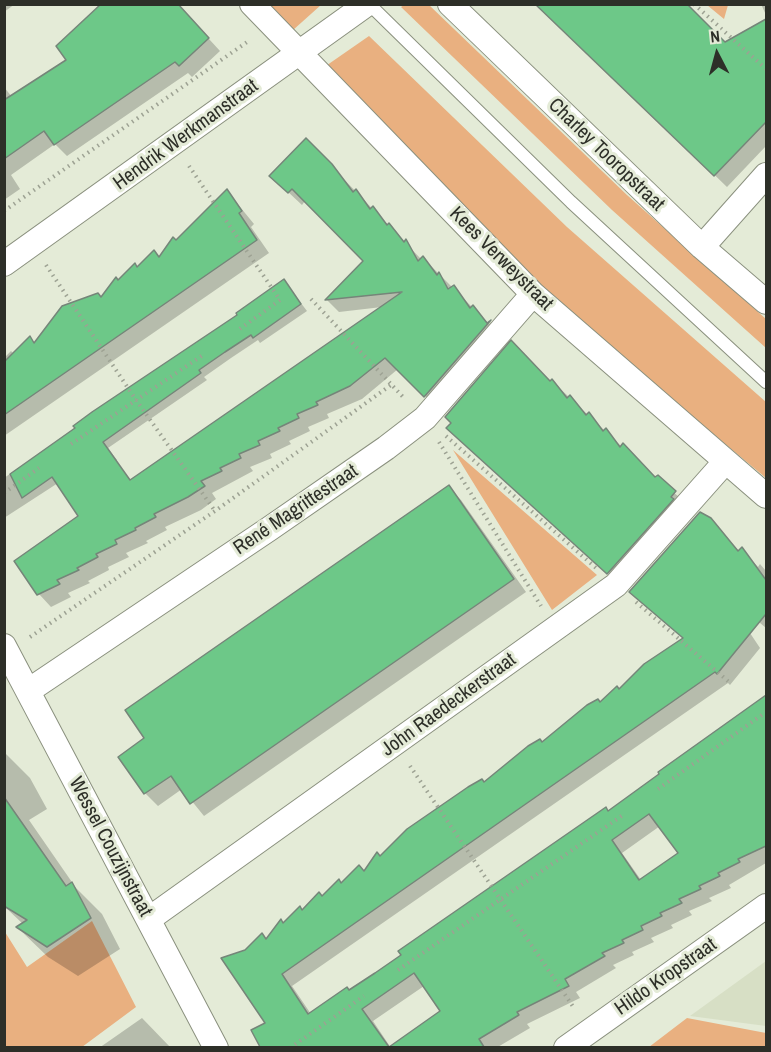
<!DOCTYPE html>
<html>
<head>
<meta charset="utf-8">
<style>
	body { margin:0 }
	#map { position:relative; width:771px; height:1052px; overflow:hidden; background:#e4ebd7; font-family:"Archivo Narrow",sans-serif }
	canvas { display:block }
	.frame { position:absolute; inset:0; border:6px solid #2d2f28; pointer-events:none }
	.north { position:absolute; left:687px; top:24px; width:60px; height:60px; -webkit-text-stroke:4px #e4ebd7; paint-order:stroke; rotate:354deg; font-size:16px; font-weight:700; line-height:24px; text-align:center; color:#2d2f28 }
	.north::after { content:''; display:block; margin:auto; width:21px; height:27px; background:#2d2f28; clip-path:polygon(50% 0,100% 100%,50% 72%,0 100%) }
</style>
</head>
<body>
<div id="map">
<canvas width="771" height="1052"></canvas>
<div class="frame"></div>
<div class="north">N</div>
</div>
<script>
const ctx = document.querySelector('canvas').getContext('2d');
ctx.lineJoin = 'round';
function paint(path, color) { ctx.fillStyle = color; ctx.fill(path, 'evenodd'); }
const poly = rows => new Path2D(rows.map(r => 'M' + r).join(''));
function strokePath(path, color, width, dash) { ctx.strokeStyle = color; ctx.lineWidth = width; ctx.lineCap = dash ? 'butt' : 'round'; ctx.setLineDash(dash || []); ctx.stroke(path); }
function write(font, color, halo, rows, align = 'center') {
  ctx.font = font + ' "Archivo Narrow",sans-serif'; ctx.lineWidth = 6; ctx.setLineDash([]); ctx.textBaseline = 'middle'; ctx.strokeStyle = halo; ctx.fillStyle = color; for (const [text, x, y, turn = 0] of rows) {
    ctx.save(); ctx.translate(x, y); ctx.rotate((+turn || 0) * Math.PI / 180); ctx.textAlign = isNaN(turn) ? turn : align; if (halo) ctx.strokeText(text, 0, 0); ctx.fillText(text, 0, 0); ctx.restore();
  }
}
paint(poly([
	[766,961,766,1026,690,1016]
]), '#d7dfc5');
paint(poly([
	[255,5,321,5,283,39],
	[404,5,429,5,627,195,766,319,766,348,612,210,401,7],
	[707,5,728,5,724,19],
	[369,36,567,227,766,402,766,478,551,299,320,70],
	[453,450,597,575,552,610],
	[92,921,136,1007,82,1047,5,1047,5,932,27,967],
	[687,1018,766,1033,766,1047,649,1047]
]), '#e9b080');
paint(poly([
	[4,4,15,4,4,12],
	[177,4,220,51,192,77,188,73,67,156,55,144,11,175,20,189,4,200,4,87,12,97],
	[538,4,691,4,687,7,725,43,766,21,766,146,727,187],
	[761,4,766,4,766,15],
	[306,140,421,259,423,258,489,324,491,322,503,334,438,409,398,369,362,399,327,414,329,418,308,427,310,431,289,441,291,444,270,454,272,458,250,467,253,471,212,493,216,499,201,510,165,527,167,530,146,541,148,543,126,553,129,557,108,567,109,570,88,581,90,583,68,593,71,597,51,607,39,594,382,307,339,312,327,300,365,261,305,201,302,205,271,176],
	[227,191,254,224,251,227,269,253,4,436,4,358,11,351,14,354,30,338,36,344,102,298,119,282,160,258],
	[284,281,307,311,260,343,258,340,231,358,204,377,207,380,108,448,117,460,63,489,58,483,4,518,4,478,240,316],
	[552,381,656,479,687,503,620,584,460,440],
	[448,487,461,500,526,592,204,816,182,789,158,806,145,793,147,739],
	[710,519,740,552,742,550,758,567,760,564,766,571,766,628,747,612,740,618,760,648,730,685,728,683,292,986,311,1014,349,992,609,812,764,699,766,701,766,863,729,885,731,888,709,898,712,901,689,911,692,915,671,925,673,928,651,938,654,942,632,952,634,955,613,965,616,968,576,992,580,998,527,1024,530,1028,496,1048,391,1048,442,1012,424,986,373,1021,391,1048,262,1048,253,1031,267,1023,246,951,267,940,284,925,342,884,365,872,380,857,620,690,685,639],
	[660,826,680,854,641,880,622,853],
	[4,752,30,778,47,809,29,820,76,888,102,914,120,949,78,976,48,957,18,928,23,924,4,906],
	[142,1018,171,1048,99,1048]
]), '#0003');
const building = poly([
	[101,4,178,4,209,38,179,66,175,62,54,145,44,131,4,159,4,100,66,60,56,46,101,4],
	[535,4,687,4,725,42,766,19,766,122,714,176,535,4],
	[306,138,332,164,353,192,356,189,370,209,373,206,387,225,389,223,404,242,406,239,418,261,423,256,437,275,439,272,448,289,454,285,470,308,473,305,487,323,491,320,424,397,385,358,350,386,316,402,318,405,297,414,299,418,278,428,280,431,258,441,260,445,239,454,241,458,220,468,222,471,201,481,205,486,188,497,154,514,156,517,135,528,136,530,115,540,117,544,96,554,98,557,77,568,79,570,57,580,60,584,37,595,14,561,78,516,52,477,22,498,10,474,75,428,73,426,92,412,237,315,236,313,284,279,301,304,253,338,251,335,225,352,199,370,201,373,103,442,130,480,402,292,325,300,363,261,292,189,288,193,269,176,306,138],
	[227,189,242,211,239,213,257,240,4,415,4,362,30,336,34,343,62,306,98,293,101,297,116,277,118,280,135,263,137,267,154,250,159,257,173,237,176,240,227,189],
	[511,340,550,381,552,379,567,398,570,395,586,415,589,412,603,431,606,428,620,447,623,443,655,477,658,475,676,491,671,497,674,499,607,574,446,428,451,423,445,417,511,340],
	[449,485,514,579,190,804,171,776,144,794,118,757,144,738,125,710,449,485],
	[700,512,711,518,738,551,742,547,766,580,766,614,717,674,715,672,282,974,308,1014,347,987,349,990,375,973,401,955,398,951,606,807,608,811,659,774,658,772,766,695,766,846,738,859,740,862,718,873,720,876,699,886,701,889,679,899,682,903,660,913,662,916,641,926,643,930,622,940,624,943,602,953,605,956,565,979,569,986,517,1012,519,1015,479,1039,484,1047,389,1047,440,1011,414,973,362,1009,389,1047,260,1047,251,1030,265,1023,221,958,245,950,262,933,266,939,281,919,283,923,300,906,302,910,319,892,322,896,339,879,341,883,359,865,364,871,377,852,380,856,407,829,468,787,482,779,484,782,528,746,540,739,542,742,587,705,598,699,600,702,617,686,619,689,644,664,683,638,629,592,700,512],
	[649,814,678,853,639,880,612,840,649,814],
	[4,797,66,886,72,882,91,918,47,947,16,927,27,920,4,906,4,797]
]);
paint(building, '#6dc888');
strokePath(building, '#758579', 1.5);
const service = poly([
	[369,4,571,202,766,382]
]);
const minor = poly([
	[252,4,533,294,766,496],
	[450,4,702,247,766,302],
	[702,247,766,175],
	[4,264,367,4],
	[4,646,216,1048],
	[28,691,269,529,386,448,425,418,533,294],
	[149,919,616,585,725,462],
	[566,1048,766,906]
]);
strokePath(service, '#8a907e', 14);
strokePath(minor, '#8a907e', 26);
strokePath(poly([
	[694,4,766,69],
	[189,166,280,300,237,331],
	[4,211,250,40],
	[46,265,136,400,215,511],
	[311,299,405,399],
	[446,436,596,568],
	[439,442,541,606],
	[71,444,203,355],
	[4,493,39,468],
	[636,602,729,682],
	[30,637,215,511,391,385],
	[410,766,574,1008],
	[658,789,766,712],
	[398,970,623,815],
	[290,1048,364,996]
]), '#9da293', 4, [1.5, 4.5]);
strokePath(service, '#fff', 12);
strokePath(minor, '#fff', 24);
write('20px', '#2d2f28', '#e4ebd7', [
	["Hendrik Werkmanstraat",186,135,-36],
	["Charley Tooropstraat",606,155,44],
	["Kees Verweystraat",501,259,45],
	["René Magrittestraat",296,510,-34],
	["John Raedeckerstraat",449,705,-36],
	["Wessel Couzijnstraat",110,847,62],
	["Hildo Kropstraat",666,977,-35]
]);
</script>
</body>
</html>
